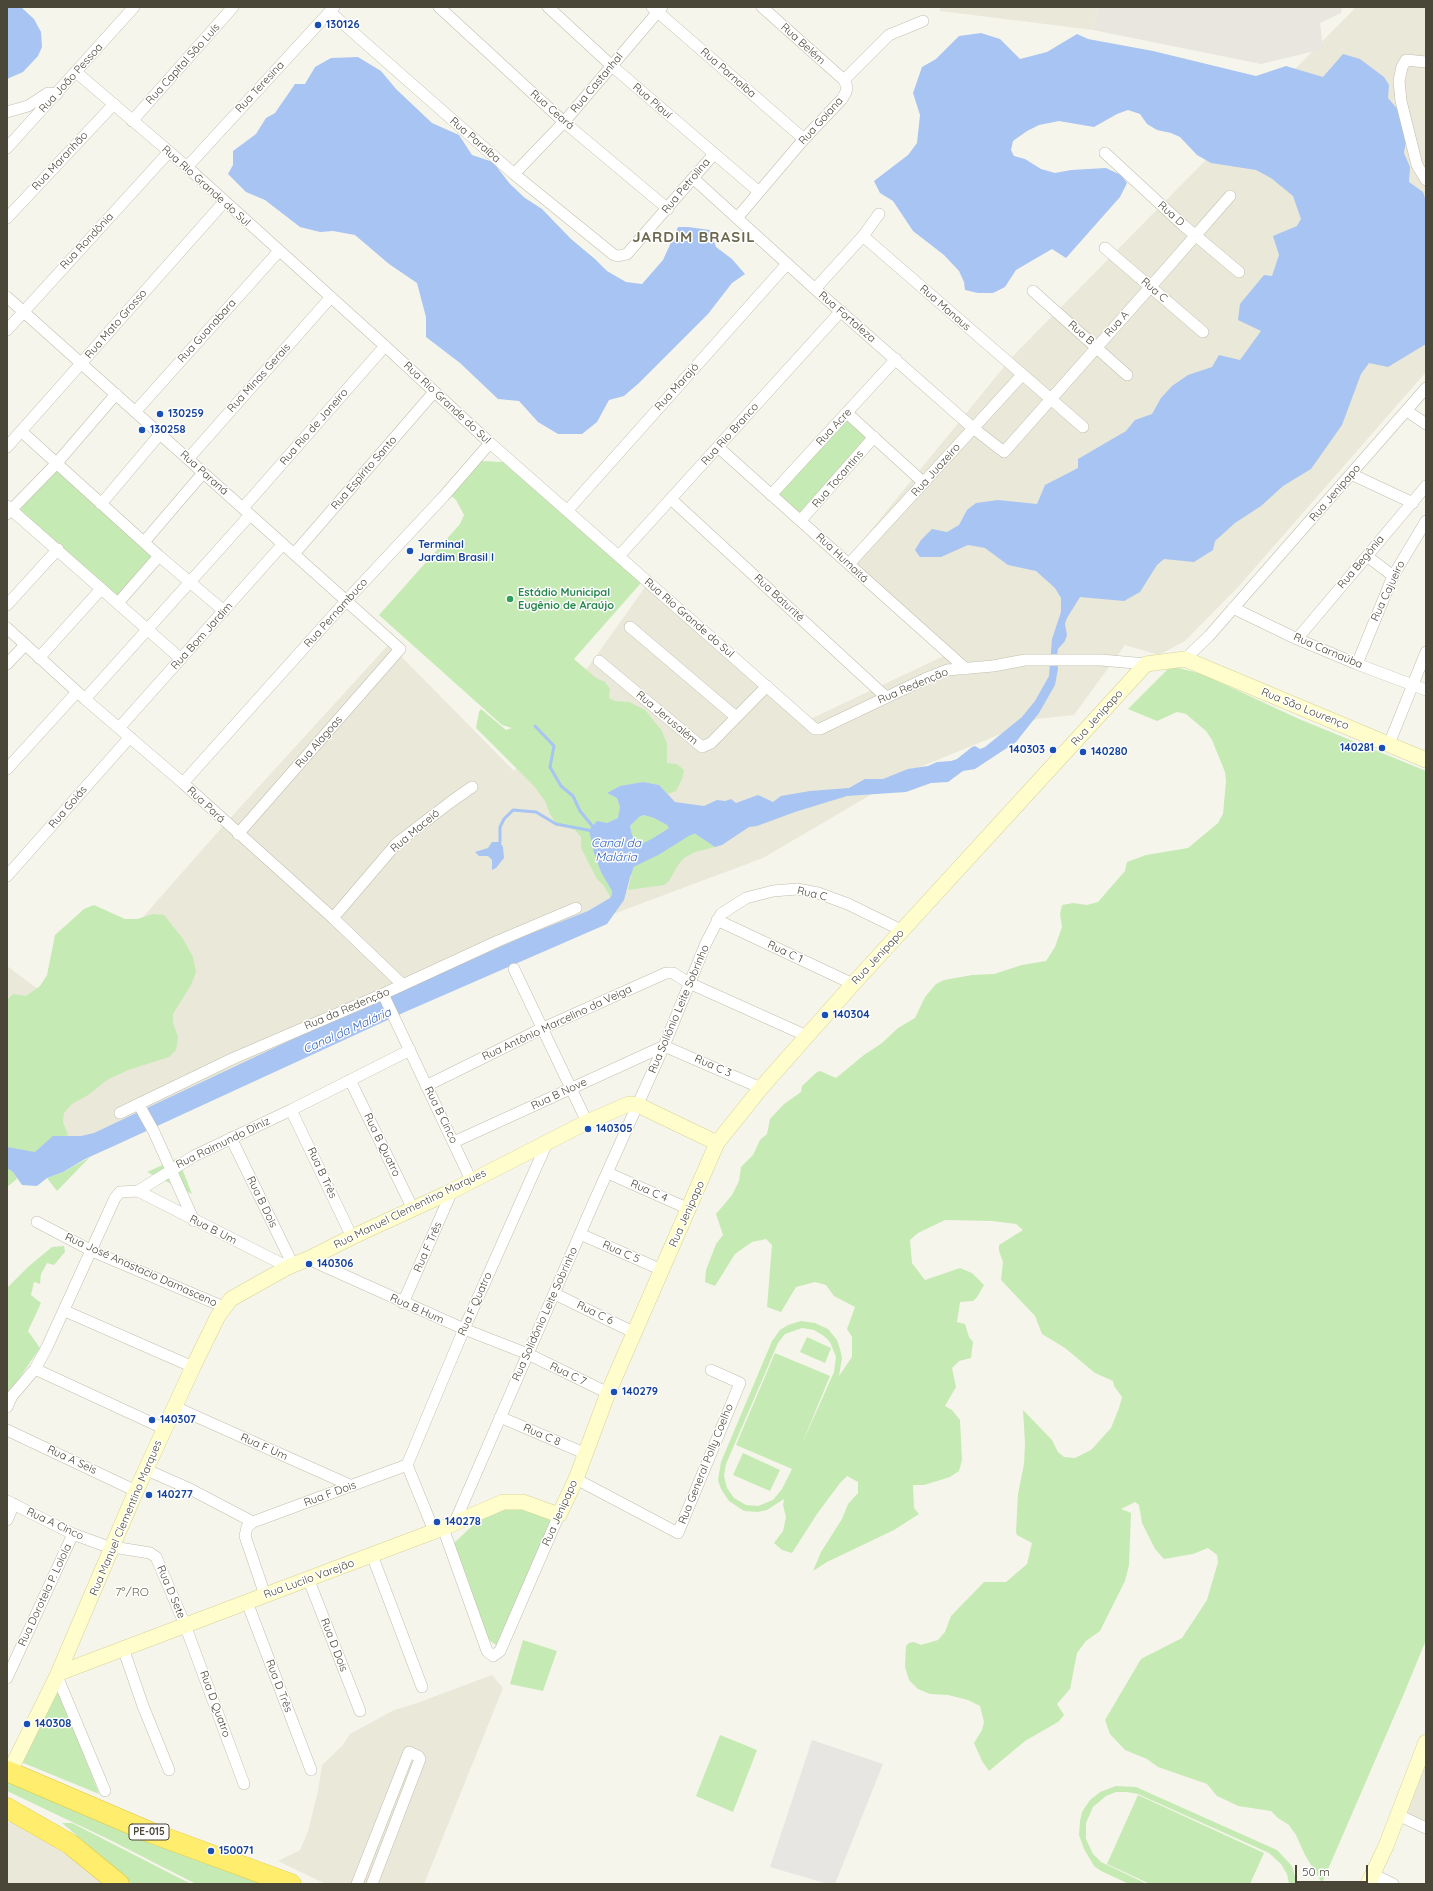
<!DOCTYPE html>
<html>
<head>
<meta charset="utf-8">
<style>
	body { margin:0 }
	#map { position:relative; width:1433px; height:1891px; overflow:hidden; background:#f6f5eb; font-family:Quicksand,sans-serif }
	canvas { display:block }
	.frame { position:absolute; inset:0; border:8px solid #4a4738; pointer-events:none }
	.scale { position:absolute; left:1295px; top:1865px; width:73px; height:18px; box-sizing:border-box; border:2px solid #4a4738; border-top:0; padding-left:5px; font-size:12px; line-height:14px; white-space:nowrap; color:#4a4738; -webkit-text-stroke:3px #fff; paint-order:stroke }
</style>
</head>
<body>
<div id="map">
<canvas width="1433" height="1891"></canvas>
<div class="frame"></div>
<div class="scale">50 m</div>
</div>
<script>
const ctx = document.querySelector('canvas').getContext('2d');
ctx.lineJoin = 'round';
function paint(path, color) { ctx.fillStyle = color; ctx.fill(path, 'evenodd'); }
const poly = rows => new Path2D(rows.map(r => 'M' + r).join(''));
function strokePath(path, color, width, dash) { ctx.strokeStyle = color; ctx.lineWidth = width; ctx.lineCap = dash ? 'butt' : 'round'; ctx.setLineDash(dash || []); ctx.stroke(path); }
function write(font, color, halo, rows, align = 'center') {
  ctx.font = font + ' Quicksand,sans-serif'; ctx.lineWidth = 3; ctx.setLineDash([]); ctx.textBaseline = 'middle'; ctx.strokeStyle = halo; ctx.fillStyle = color; for (const [text, x, y, turn = 0] of rows) {
    ctx.save(); ctx.translate(x, y); ctx.rotate((+turn || 0) * Math.PI / 180); ctx.textAlign = isNaN(turn) ? turn : align; if (halo) ctx.strokeText(text, 0, 0); ctx.fillText(text, 0, 0); ctx.restore();
  }
}
paint(poly([
	[940,7,1098,7,1093,30,940,11],
	[1356,7,1426,7,1426,372,1239,586,1185,641,1159,655,1125,645,1074,715,1037,719,913,770,763,858,512,952,7,1182,7,966,63,1008,223,826,389,644,514,771,648,583,806,721,948,654,849,557,1012,357],
	[492,1675,503,1688,424,1884,326,1884,278,1861,300,1850,308,1831,318,1791,322,1765,342,1746,350,1734,394,1710,417,1703],
	[1426,1760,1426,1824,1403,1813],
	[14,1821,112,1884,7,1884,7,1822]
]), '#eae8d9');
paint(poly([
	[1098,7,1342,7,1341,13,1320,23,1323,49,1261,64,1093,30]
]), '#e8e6df');
paint(poly([
	[848,419,871,439,802,517,778,495],
	[481,461,503,462,641,583,574,659,596,678,605,682,610,689,609,698,615,701,629,702,645,710,662,731,667,744,667,763,677,764,684,770,682,779,676,791,668,794,659,785,643,782,620,786,607,793,617,798,620,807,618,818,607,823,594,853,601,872,612,891,612,895,611,898,604,886,597,879,581,848,581,837,575,830,556,824,550,814,545,801,534,786,476,728,479,712,481,709,506,730,512,728,502,725,379,615,460,524,464,515,456,500,450,495],
	[57,469,154,556,116,603,17,513],
	[1171,666,1202,674,1299,719,1426,771,1426,1640,1403,1696,1322,1883,1305,1855,1296,1835,1289,1825,1278,1818,1271,1811,1238,1806,1230,1802,1217,1796,1207,1784,1158,1767,1147,1759,1125,1750,1110,1734,1105,1720,1141,1659,1182,1638,1207,1600,1218,1562,1217,1555,1208,1548,1193,1554,1164,1559,1155,1549,1142,1523,1139,1505,1135,1502,1121,1509,1131,1513,1129,1565,1125,1581,1100,1631,1086,1641,1077,1653,1070,1689,1057,1704,1064,1715,1058,1722,1025,1741,989,1771,982,1761,974,1743,982,1730,984,1722,980,1706,968,1700,948,1695,930,1694,918,1689,909,1680,905,1667,906,1646,909,1643,914,1642,921,1645,938,1640,945,1632,951,1616,984,1582,1006,1582,1027,1564,1032,1543,1017,1535,1016,1532,1018,1494,1024,1464,1025,1443,1023,1410,1052,1440,1058,1452,1064,1457,1075,1458,1091,1450,1111,1428,1119,1408,1122,1397,1114,1386,1113,1381,1095,1373,1065,1348,1042,1334,1035,1316,1001,1280,1003,1262,999,1251,999,1245,1023,1230,1016,1224,992,1221,945,1220,918,1233,910,1240,912,1263,925,1280,960,1268,972,1273,984,1285,977,1297,973,1301,960,1302,957,1322,965,1324,969,1337,973,1342,971,1358,959,1361,952,1368,956,1387,945,1406,952,1410,960,1420,962,1460,959,1471,950,1477,924,1485,913,1485,914,1508,919,1514,894,1530,827,1562,813,1571,821,1552,842,1519,848,1504,858,1493,858,1482,847,1476,840,1483,817,1514,792,1553,782,1550,774,1543,783,1531,786,1517,783,1505,784,1499,767,1510,758,1512,744,1511,729,1501,721,1489,718,1480,721,1462,772,1341,780,1330,788,1325,801,1321,815,1323,828,1329,837,1340,840,1349,842,1358,839,1376,852,1357,852,1337,847,1329,855,1307,834,1296,826,1285,815,1282,796,1287,781,1312,767,1307,772,1245,766,1239,752,1242,735,1254,715,1286,705,1282,706,1270,716,1244,723,1235,716,1214,732,1195,739,1181,741,1167,753,1155,760,1140,767,1134,770,1119,784,1104,801,1092,802,1086,817,1072,820,1071,836,1078,864,1055,882,1043,898,1028,915,1018,925,997,936,984,944,980,972,975,994,974,1022,965,1046,961,1055,947,1062,927,1060,914,1062,905,1073,903,1087,905,1098,902,1125,871,1127,862,1146,855,1188,848,1218,823,1223,814,1226,781,1225,772,1212,740,1206,731,1186,714,1177,712,1157,721,1128,709],
	[802,1328,814,1330,824,1336,830,1342,836,1357,834,1372,801,1446,830,1376,775,1353,736,1445,792,1469,782,1489,773,1500,758,1506,746,1505,734,1498,727,1488,724,1476,726,1464,778,1343,785,1334],
	[644,815,654,818,667,825,671,832,669,843,683,838,688,834,694,833,715,847,695,852,684,858,678,865,669,881,664,885,628,890,638,846,632,835,630,826,639,817],
	[94,905,125,919,137,919,153,914,164,915,183,939,193,957,196,972,191,985,173,1014,173,1023,178,1037,176,1050,169,1057,128,1070,107,1080,88,1095,72,1104,64,1113,63,1122,68,1135,47,1143,35,1152,13,1149,7,1147,7,1000,13,994,26,996,40,986,47,975,55,935,84,909],
	[90,1157,57,1191,47,1178,63,1172],
	[178,1158,192,1194,147,1172],
	[7,1168,13,1172,17,1179,7,1187],
	[64,1246,65,1252,54,1265,47,1263,41,1274,40,1284,34,1282,31,1295,41,1303,28,1331,40,1348,7,1396,7,1288,29,1266,52,1247],
	[807,1337,831,1348,825,1363,800,1352],
	[743,1453,780,1470,770,1491,733,1475],
	[501,1499,560,1517,497,1646,484,1636,454,1543],
	[523,1640,557,1651,543,1691,510,1684],
	[59,1690,99,1794,21,1762],
	[720,1735,757,1750,733,1812,696,1796],
	[7,1781,282,1884,194,1883,110,1840,7,1791],
	[1116,1786,1136,1787,1277,1850,1292,1866,1297,1884,1289,1884,1287,1874,1281,1864,1269,1853,1138,1794,1127,1792,1116,1792,1106,1796,1093,1807,1086,1823,1086,1839,1093,1854,1101,1862,1147,1884,1129,1884,1101,1871,1094,1866,1084,1849,1079,1835,1080,1821,1082,1812,1090,1800,1100,1792],
	[1138,1795,1264,1853,1250,1884,1150,1884,1107,1864],
	[62,1823,72,1823,191,1884,131,1884,109,1863]
]), '#c6eab4');
paint(poly([
	[812,1740,883,1764,835,1884,828,1884,770,1867]
]), '#e7e6e2');
paint(poly([
	[7,7,21,7,34,19,41,32,42,47,38,56,23,72,7,79],
	[981,33,1000,39,1020,59,1047,52,1077,34,1088,39,1153,51,1256,76,1286,66,1323,77,1343,54,1360,59,1384,77,1389,85,1388,98,1405,118,1407,134,1404,153,1410,167,1409,182,1423,192,1426,201,1426,344,1388,367,1369,363,1361,374,1342,425,1311,469,1283,486,1261,506,1235,523,1215,541,1213,550,1194,562,1164,559,1157,565,1140,592,1124,601,1080,597,1067,618,1065,624,1067,635,1065,641,1058,649,1057,656,1058,669,1055,685,1039,713,1016,742,975,769,963,771,948,782,931,783,906,792,847,796,795,812,757,826,749,827,722,845,715,847,694,833,688,834,679,841,669,843,671,832,667,825,654,818,644,815,639,817,630,826,632,835,638,846,638,861,633,866,624,900,607,924,405,1012,116,1145,85,1159,63,1172,47,1178,37,1186,22,1185,13,1172,7,1168,7,1147,35,1152,53,1136,81,1136,94,1133,310,1031,527,935,588,911,610,898,612,895,612,891,601,872,594,853,589,830,597,821,607,823,618,818,620,807,617,798,607,793,620,786,643,782,659,785,675,802,704,806,717,800,725,801,731,799,736,803,758,795,773,802,781,796,810,791,849,788,865,779,883,779,908,769,928,766,937,762,951,761,957,759,972,747,975,746,980,749,985,747,1022,717,1035,701,1049,676,1052,639,1061,612,1061,598,1055,588,1036,571,1008,565,985,548,968,545,941,557,920,557,915,550,921,540,932,529,947,532,959,525,967,510,976,503,998,500,1037,504,1045,485,1078,468,1078,459,1126,431,1135,420,1152,414,1161,398,1172,386,1188,375,1212,367,1219,355,1240,360,1261,331,1238,320,1240,304,1264,275,1272,276,1279,255,1273,236,1297,226,1301,219,1293,196,1271,178,1256,170,1211,163,1197,155,1180,137,1171,133,1157,130,1147,124,1140,114,1128,110,1117,114,1094,127,1059,121,1039,125,1027,131,1013,141,1011,150,1014,156,1025,159,1041,169,1055,173,1071,170,1106,168,1121,175,1127,183,1120,197,1066,258,1052,249,1016,270,1005,287,993,293,978,293,965,290,964,282,959,271,944,255,913,231,893,201,880,193,874,181,908,155,917,143,920,115,913,93,922,67,936,59,959,36],
	[358,57,381,71,396,89,432,123,459,135,472,155,493,162,510,184,525,198,542,209,571,239,595,259,607,271,626,282,642,284,663,260,678,227,688,227,710,230,716,247,732,259,745,274,732,283,708,314,639,383,624,396,609,400,597,422,582,434,558,434,538,422,519,401,498,399,460,363,426,337,426,317,417,283,389,264,355,235,333,231,320,232,300,227,265,200,246,192,228,174,233,165,233,151,256,134,266,118,275,113,295,84,305,84,315,67,331,58],
	[492,842,500,842,503,847,504,858,496,868,492,870,492,860,488,856,479,856,475,852,488,848]
]), '#a8c4f2');
strokePath(poly([
	[535,726,554,746,550,767,561,786,573,796,580,811,594,828],
	[500,842,500,827,504,819,513,810,536,812,556,824,593,831]
]), '#a8c4f2', 3);
strokePath(poly([
	[624,870,626,861,655,847,687,827,689,827]
]), '#a8c4f2', 17);
const street = poly([
	[439,7,564,122,668,209],
	[548,7,612,66,759,192],
	[652,7,804,139],
	[330,12,514,174,614,255,618,256,627,254,714,154],
	[1426,62,1406,60,1402,67,1399,81,1401,101,1417,165,1426,180],
	[76,72,187,167,385,346,490,443,815,729,820,729,927,678,947,670,993,666,1025,660,1101,660,1146,664],
	[844,80,889,35,923,21],
	[7,112,28,106,48,93,57,94],
	[132,121,233,7],
	[7,148,134,7],
	[1105,153,1183,225,1239,272],
	[187,167,334,7],
	[514,174,564,122,662,7],
	[694,179,815,289,973,428,1004,452,1168,267,1230,196],
	[7,218,114,104],
	[737,218,804,139,842,99,846,92,847,87,844,80,762,7],
	[863,236,879,214],
	[1105,248,1203,332],
	[815,289,863,236,1083,427],
	[1033,291,1127,375],
	[7,297,400,649,238,834],
	[7,330,168,153],
	[1407,411,1426,424],
	[135,412,279,251],
	[847,413,924,483],
	[21,431,159,556,224,611],
	[7,447,224,202],
	[718,447,966,669],
	[188,459,331,297],
	[1351,474,1413,503],
	[771,495,896,359],
	[672,500,886,697],
	[101,504,160,434],
	[7,506,181,659],
	[243,508,385,346],
	[567,511,787,264],
	[7,514,56,464,116,394],
	[801,520,874,437],
	[144,542,203,473],
	[294,554,434,392],
	[619,556,841,311],
	[1367,556,1393,576],
	[849,564,1022,375],
	[118,603,159,556],
	[7,605,58,549],
	[1233,608,1297,639,1357,664,1426,690],
	[630,627,736,717],
	[7,628,85,699,183,783,333,918,403,985],
	[1297,639,1426,486],
	[39,658,101,589],
	[1185,659,1209,636,1426,388],
	[599,661,702,747,711,743,767,686],
	[7,664,25,645],
	[1357,664,1393,576,1426,521],
	[85,699,250,515],
	[119,728,283,544],
	[1389,744,1426,652],
	[7,769,77,692],
	[183,783,346,601,444,496,490,443],
	[7,876,130,737],
	[333,918,397,843,452,801,472,787],
	[717,920,853,984],
	[514,969,587,1122],
	[383,994,471,1180],
	[350,1080,413,1209],
	[426,1086,541,1029,666,973,673,973,689,983,807,1036],
	[139,1105,154,1132,194,1221],
	[291,1110,352,1237],
	[120,1113,234,1058,383,994,498,941,576,908],
	[231,1138,293,1265],
	[454,1142,664,1046,761,1088],
	[608,1173,689,1209],
	[138,1191,288,1267],
	[37,1222,92,1251,224,1307],
	[580,1234,662,1270],
	[308,1259,464,1329,528,1354,608,1393],
	[555,1294,635,1333],
	[403,1303,452,1191],
	[65,1311,193,1367],
	[35,1369,165,1429],
	[7,1407,12,1396,35,1369,47,1347,115,1198,120,1192,138,1191,194,1156,291,1110,410,1050],
	[175,1407,352,1486],
	[500,1417,584,1453],
	[7,1430,136,1491],
	[407,1465,464,1329,547,1143],
	[407,1465,434,1531],
	[147,1470,190,1489,253,1522],
	[576,1479,678,1533,740,1383,711,1370],
	[7,1501,73,1534,103,1545],
	[7,1520,14,1504],
	[454,1524,593,1204,664,1046,706,943,721,914,746,898,773,891,797,889,818,893,848,904,903,931],
	[443,1528,487,1651,493,1656,500,1651,559,1515],
	[113,1547,150,1553,156,1557,185,1625,244,1784],
	[372,1555,422,1687],
	[308,1578,360,1711],
	[265,1595,245,1536,247,1527,253,1522,407,1465],
	[247,1602,311,1770],
	[123,1648,143,1706,169,1770],
	[57,1676,105,1791],
	[7,1678,73,1534],
	[1398,1815,1426,1828],
	[1372,1874,1393,1884],
	[357,1884,409,1752,418,1756,420,1759,372,1884]
]);
const secondary = poly([
	[59,1673,443,1528,503,1502,523,1502,559,1515,576,1479,608,1393,717,1143,761,1088,853,984,1146,664,1185,659,1426,760],
	[9,1773,57,1676,136,1491,193,1367,218,1316,231,1299,288,1267,308,1259,352,1237,452,1191,587,1122,629,1104,638,1105,717,1143],
	[1368,1884,1386,1846,1426,1742]
]);
const highway = poly([
	[7,1771,152,1833,291,1884],
	[7,1808,70,1844,119,1884]
]);
strokePath(street, '#c1bfad', 12);
strokePath(secondary, '#d6d39a', 16);
strokePath(highway, '#dfc63b', 21);
strokePath(street, '#fff', 11);
strokePath(secondary, '#fffdcc', 15);
strokePath(highway, '#ffed6d', 20);
for (const [x, y, r, color] of [
	[318,25,4,"#1a4fb4"],
	[160,414,4,"#1a4fb4"],
	[142,430,4,"#1a4fb4"],
	[410,551,4,"#1a4fb4"],
	[510,599,4,"#2e9e5b"],
	[1382,748,4,"#1a4fb4"],
	[1053,750,4,"#1a4fb4"],
	[1083,752,4,"#1a4fb4"],
	[825,1015,4,"#1a4fb4"],
	[588,1129,4,"#1a4fb4"],
	[309,1264,4,"#1a4fb4"],
	[614,1392,4,"#1a4fb4"],
	[152,1420,4,"#1a4fb4"],
	[149,1495,4,"#1a4fb4"],
	[437,1522,4,"#1a4fb4"],
	[27,1724,4,"#1a4fb4"],
	[211,1851,4,"#1a4fb4"]
]) { const dot = new Path2D(); dot.arc(x, y, r, 0, 2 * Math.PI); ctx.fillStyle = color; ctx.fill(dot); strokePath(dot, '#fff', 1.5); }
for (const [x, y, w] of [
	[149,1832,40]
]) { const box = new Path2D(); box.roundRect(x - w / 2, y - 8, w, 16, 3); ctx.fillStyle = '#fff'; ctx.fill(box); strokePath(box, '#4a4738', 1); }
write('bold 10px', '#4a4738', null, [
	["PE-015",149,1832]
]);
write('bold 11px', '#164399', '#fff', [
	["130126",326,25],
	["130259",168,414],
	["130258",150,430],
	["Terminal",418,545],
	["Jardim Brasil I",418,558],
	["140281",1374,748,"right"],
	["140303",1045,750,"right"],
	["140280",1091,752],
	["140304",833,1015],
	["140305",596,1129],
	["140306",317,1264],
	["140279",622,1392],
	["140307",160,1420],
	["140277",157,1495],
	["140278",445,1522],
	["140308",35,1724],
	["150071",219,1851]
], 'left');
write('11px', '#4a4738', '#fff', [
	["Rua Belém",803,44,42],
	["Rua Capital São Luís",183,64,-48],
	["Rua Parnaíba",728,73,41],
	["Rua João Pessoa",71,78,-48],
	["Rua Castanhal",597,83,-50],
	["Rua Teresina",260,87,-47],
	["Rua Piauí",652,101,41],
	["Rua Ceará",552,110,41],
	["Rua Goiana",821,121,-48],
	["Rua Paraíba",475,140,41],
	["Rua Maranhão",60,161,-47],
	["Rua Rio Grande do Sul",206,186,42],
	["Rua Petrolina",686,186,-50],
	["Rua D",1171,214,42],
	["Rua Rondônia",87,241,-47],
	["Rua C",1154,290,41],
	["Rua Manaus",945,308,41],
	["Rua Fortaleza",847,317,41],
	["Rua Mato Grosso",116,324,-49],
	["Rua A",1117,324,-48],
	["Rua Guanabara",207,331,-48],
	["Rua B",1081,333,41],
	["Rua Minas Gerais",259,378,-48],
	["Rua Marajó",677,387,-48],
	["Rua Rio Grande do Sul",447,403,43],
	["Rua Rio de Janeiro",314,427,-49],
	["Rua Acre",834,427,-47],
	["Rua Rio Branco",730,434,-48],
	["Rua Juazeiro",936,470,-48],
	["Rua Paraná",204,473,42],
	["Rua Espírito Santo",364,473,-49],
	["Rua Tocantins",838,479,-49],
	["Rua Jenipapo",1335,493,-49],
	["Rua Humaitá",842,558,43],
	["Rua Begônia",1361,562,-50],
	["Rua Cajueiro",1388,591,-65],
	["Rua Baturité",779,598,43],
	["Rua Pernambuco",336,613,-48],
	["Rua Rio Grande do Sul",689,618,41],
	["Rua Bom Jardim",202,636,-48],
	["Rua Carnaúba",1328,651,23],
	["Rua Redenção",913,686,-23],
	["Rua São Lourenço",1305,709,22],
	["Rua Jerusalém",667,718,40],
	["Rua Jenipapo",1097,718,-48],
	["Rua Alagoas",319,742,-49],
	["Rua Pará",206,805,43],
	["Rua Goiás",68,807,-49],
	["Rua Maceió",415,831,-40],
	["Rua C",812,894,13],
	["Rua C 1",785,952,25],
	["Rua Jenipapo",878,957,-47],
	["Rua da Redenção",347,1009,-23],
	["Rua Soliônio Leite Sobrinho",679,1009,-67],
	["Rua Antônio Marcelino da Veiga",557,1023,-25],
	["Rua C 3",713,1066,24],
	["Rua B Nove",559,1094,-25],
	["Rua B Cinco",441,1115,64],
	["Rua Raimundo Diniz",223,1143,-26],
	["Rua B Quatro",382,1145,64],
	["Rua B Três",322,1173,65],
	["Rua C 4",649,1191,24],
	["Rua B Dois",262,1202,64],
	["Rua Manuel Clementino Marques",410,1209,-26],
	["Rua Jenipapo",687,1214,-66],
	["Rua B Um",213,1230,27],
	["Rua F Três",428,1247,-66],
	["Rua C 5",621,1252,24],
	["Rua José Anastacio Damasceno",141,1270,24],
	["Rua F Quatro",475,1304,-66],
	["Rua B Hum",417,1309,24],
	["Rua C 6",595,1313,26],
	["Rua Solidônio Leite Sobrinho",545,1314,-66],
	["Rua C 7",568,1374,26],
	["Rua C 8",542,1435,23],
	["Rua F Um",264,1447,24],
	["Rua A Seis",72,1460,25],
	["Rua General Polly Coelho",706,1464,-68],
	["Rua F Dois",330,1494,-20],
	["Rua Jenipapo",560,1513,-66],
	["Rua Manuel Clementino Marques",126,1518,-67],
	["Rua A Cinco",55,1524,25],
	["Rua Lucilo Varejão",309,1579,-20],
	["Rua D Sete",171,1592,67],
	["Rua Doroteia P. Loiola",45,1595,-65],
	["Rua D Dois",334,1645,69],
	["Rua D Três",279,1686,69],
	["Rua D Quatro",215,1704,70]
]);
write('bold 11px', '#27864d', '#fff', [
	["Estádio Municipal",518,593],
	["Eugênio de Araújo",518,606]
], 'left');
write('italic 12px', '#2f61b9', '#fff', [
	["Canal da",616,843],
	["Malária",616,857],
	["Canal da Malária",347,1031,-24]
]);
write('12px', '#6d6850', '#fff', [
	["7º/RO",132,1592]
]);
ctx.letterSpacing = '1px';
write('bold 15px', '#6d6850', '#fff', [
	["JARDIM BRASIL",694,237]
]);
ctx.letterSpacing = '0px';
</script>
</body>
</html>
